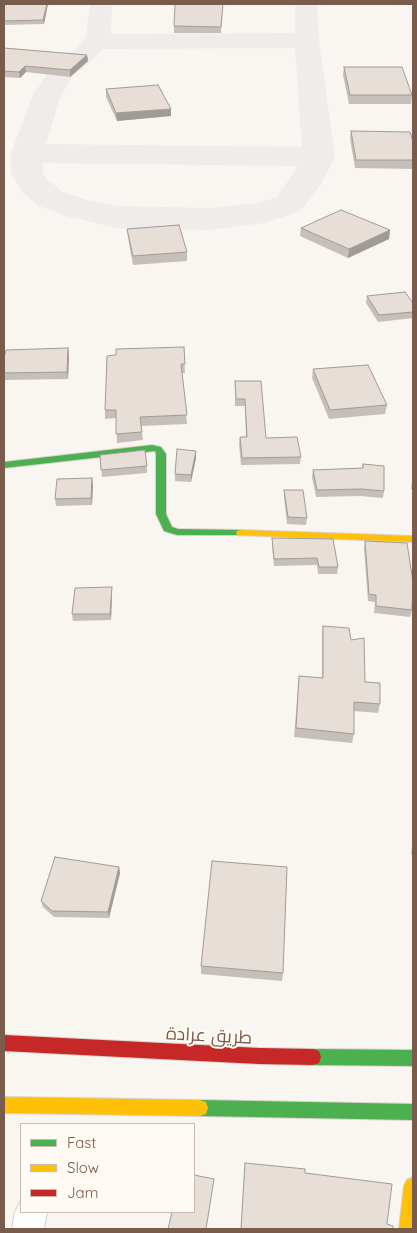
<!DOCTYPE html>
<html>
<head>
<meta charset="utf-8">
<style>
	body { margin:0 }
	#map { position:relative; width:417px; height:1233px; overflow:hidden; background:#f9f5f0; font-family:Quicksand,sans-serif }
	canvas { display:block }
	.frame { position:absolute; inset:0; border:5px solid #7a5c4d; pointer-events:none }
	.legend { position:absolute; left:20px; top:1123px; width:175px; height:90px; box-sizing:border-box; background:#fffaf3; border:1px solid #cabbb1; margin:0; padding:6px 9px; list-style:none; font-size:15px; color:#7a5c4d }
	.legend li { display:flex; align-items:center; gap:10px; height:25px }
	.legend b { width:25px; border:1px solid #cabbb1 }
</style>
</head>
<body>
<div id="map">
<canvas width="417" height="1233"></canvas>
<div class="frame"></div>
<ul class="legend">
<li><b style="height:6px;background:#4caf50"></b>Fast</li>
<li><b style="height:6px;background:#ffc107"></b>Slow</li>
<li><b style="height:6px;background:#c62828"></b>Jam</li>
</ul>
</div>
<script>
const ctx = document.querySelector('canvas').getContext('2d');
ctx.lineJoin = 'round';
const poly = rows => new Path2D(rows.map(r => 'M' + r).join(''));
function paint(path, color) { ctx.fillStyle = color; ctx.fill(path, 'evenodd'); }
function strokePath(path, color, width, dash) { ctx.strokeStyle = color; ctx.lineWidth = width; ctx.lineCap = dash ? 'butt' : 'round'; ctx.setLineDash(dash || []); ctx.stroke(path); }
function write(font, color, halo, rows, align = 'center') {
  ctx.font = font + ' Quicksand,Cairo,sans-serif'; ctx.lineWidth = 4; ctx.setLineDash([]); ctx.textBaseline = 'middle'; ctx.strokeStyle = halo; ctx.fillStyle = color; for (const [text, x, y, turn = 0] of rows) {
    ctx.save(); ctx.translate(x, y); ctx.rotate((+turn || 0) * Math.PI / 180); ctx.textAlign = isNaN(turn) ? turn : align; if (halo) ctx.strokeText(text, 0, 0); ctx.fillText(text, 0, 0); ctx.restore();
  }
}
paint(poly([
	[90,4,112,4,111,34,295,33,295,4,317,4,319,40,335,157,321,184,301,211,264,223,209,230,116,228,66,216,39,206,22,192,11,173,11,153,33,95,52,67,78,47,86,37,90,4],
	[295,48,302,147,46,144,61,95,71,78,96,57,103,49,295,48],
	[43,163,298,166,277,197,259,203,209,208,116,206,87,200,63,192,47,179,43,173,43,163]
]), '#f0ecec');
const street = poly([
	[21,1200,21,1212,47,1212,44,1229,12,1229,15,1212,21,1200]
]);
const fast = poly([
	[152,445,161,447,166,454,166,514,172,527,178,529,241,530,245,531,246,533,245,535,177,535,164,531,156,514,156,454,155,451,4,468,4,462,152,445],
	[313,1049,413,1050,413,1066,313,1065,307,1063,305,1057,307,1051,313,1049],
	[200,1100,413,1104,413,1120,200,1116,194,1114,192,1108,194,1102,200,1100]
]);
const slow = poly([
	[241,530,413,536,413,542,237,535,236,533,237,531,241,530],
	[4,1097,200,1100,206,1102,208,1108,206,1114,200,1116,4,1113,4,1097],
	[413,1177,413,1229,399,1229,404,1186,407,1180,413,1177]
]);
const jam = poly([
	[4,1035,259,1048,313,1049,319,1051,321,1057,319,1063,313,1065,259,1064,4,1051,4,1035]
]);
strokePath(street, '#d7d1cb', 2);
strokePath(fast, '#d9d2cb', 2);
strokePath(slow, '#d9d2cb', 2);
strokePath(jam, '#d9d2cb', 2);
paint(street, '#fefefd');
paint(fast, '#4caf50');
paint(slow, '#ffc107');
paint(jam, '#c62828');
paint(poly([
	[48,4,44,24,4,25,4,9],
	[223,4,221,33,174,33,174,26],
	[4,48,87,55,88,61,70,77,26,72,20,78,4,77],
	[344,67,412,95,411,104,349,104,343,75],
	[106,89,171,116,117,121,106,97],
	[351,131,413,141,413,169,355,168,350,139],
	[301,228,390,230,389,239,348,258,300,236],
	[127,229,187,252,187,261,133,265,128,238],
	[367,296,413,303,413,318,378,322,366,303],
	[413,345,413,367,412,351],
	[184,347,185,373,182,373,187,424,141,426,143,440,117,443,116,418,105,419,105,410,116,355],
	[68,348,69,355,68,379,4,380,4,358],
	[313,369,387,405,385,414,329,419,312,378],
	[235,381,266,438,301,457,300,464,241,465,239,444,240,437,246,437,245,406,235,406],
	[196,451,196,458,191,482,175,481,175,474],
	[100,455,147,466,147,473,102,477],
	[363,464,384,491,383,498,360,496,316,497,312,477,313,470,362,468],
	[413,472,413,489,411,489],
	[92,478,93,485,92,505,56,506,55,499],
	[284,490,307,518,306,525,287,524,284,497],
	[272,538,338,567,337,574,318,574,317,565,274,566,272,545],
	[365,541,412,610,410,617,374,613,375,602,368,601,364,548],
	[112,587,112,594,111,620,73,621,72,614],
	[323,626,351,640,365,682,380,704,378,713,354,711,354,734,352,743,294,737,299,676,322,678,322,636],
	[413,837,413,855,411,854],
	[119,867,120,873,109,918,54,917,43,907,41,901],
	[201,966,283,973,282,981,201,974]
]), '#c6bfb9');
paint(poly([
	[47,4,48,4,44,24,43,20],
	[87,55,88,61,70,77,70,70],
	[25,66,26,72,20,78,19,72],
	[171,109,171,116,117,121,116,113],
	[390,230,389,239,348,258,349,249],
	[68,348,69,355,68,379,67,372],
	[196,451,196,458,191,482,191,475],
	[92,478,93,485,92,505,91,498],
	[112,587,112,594,111,620,110,614],
	[119,867,120,873,109,918,108,912]
]), '#a19b96');
const building = poly([
	[5,4,47,4,43,20,4,21,4,9,5,4],
	[175,4,223,4,221,27,174,26,175,4],
	[4,48,87,55,70,70,25,66,19,72,4,71,4,48],
	[344,67,402,67,412,95,350,95,344,67],
	[158,85,171,109,116,113,106,89,158,85],
	[351,131,410,132,413,141,413,160,356,160,351,131],
	[341,210,390,230,349,249,301,228,341,210],
	[179,225,187,252,133,256,127,229,179,225],
	[405,292,413,303,413,312,379,315,367,296,405,292],
	[184,347,185,364,181,364,187,415,140,417,142,432,116,434,116,410,105,410,107,356,116,355,116,349,184,347],
	[68,348,67,372,4,373,4,358,6,350,68,348],
	[368,365,387,405,330,410,313,369,368,365],
	[235,381,261,381,266,438,297,437,301,457,242,458,240,437,247,437,245,399,236,399,235,381],
	[177,449,196,451,191,475,175,474,177,449],
	[145,450,147,466,101,470,100,455,145,450],
	[363,464,384,466,384,491,361,489,317,490,313,470,363,468,363,464],
	[92,478,91,498,55,499,57,479,92,478],
	[284,490,303,490,307,518,288,517,284,490],
	[272,538,333,539,338,567,319,567,317,558,274,559,272,538],
	[365,541,407,543,413,582,412,610,376,606,376,595,369,594,365,541],
	[112,587,110,614,72,614,75,588,112,587],
	[323,626,349,628,351,640,364,638,365,682,380,683,380,704,354,702,354,734,296,728,299,676,323,678,323,626],
	[55,857,119,867,108,912,52,911,41,901,55,857],
	[212,861,287,867,283,973,201,966,212,861],
	[245,1163,305,1169,305,1173,392,1184,387,1224,393,1226,393,1229,241,1229,245,1163],
	[194,1175,214,1179,206,1229,168,1229,172,1212,194,1212,194,1175]
]);
paint(building, '#e6ded7');
strokePath(building, '#a19b96', 1);
write('18px', '#7a5c4d', '#fffaf3', [
	["طريق عرادة",209,1036,3]
]);
</script>
</body>
</html>
